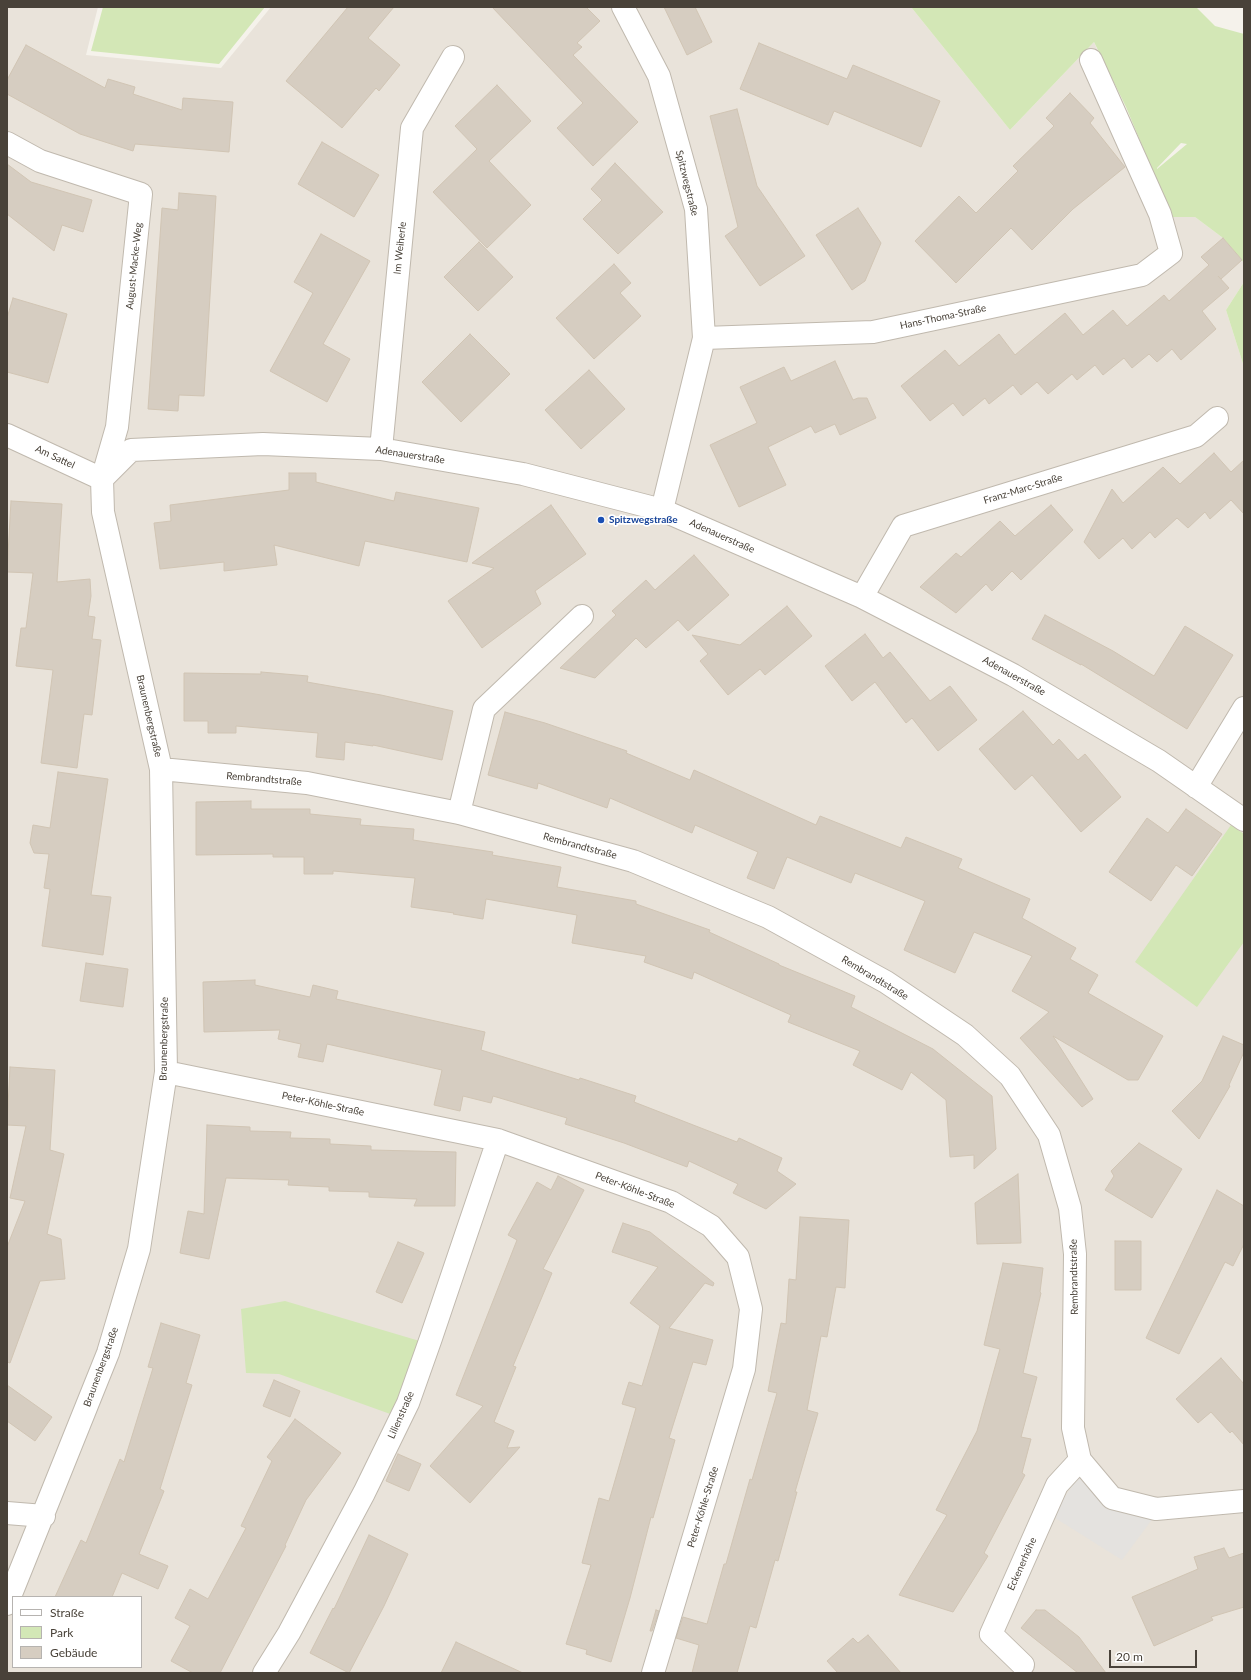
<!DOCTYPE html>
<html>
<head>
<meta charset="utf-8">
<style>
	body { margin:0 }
	#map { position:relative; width:1251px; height:1680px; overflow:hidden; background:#f5f2eb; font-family:Lato,sans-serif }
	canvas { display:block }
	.frame { position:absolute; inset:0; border:8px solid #494239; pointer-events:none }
	.legend { position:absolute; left:12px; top:1596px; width:130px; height:72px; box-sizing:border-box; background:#fff; border:1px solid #b6b3b0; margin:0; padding:5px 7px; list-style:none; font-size:12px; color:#494239 }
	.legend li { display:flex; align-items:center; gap:8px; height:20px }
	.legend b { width:20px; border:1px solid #b6b3b0 }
	.scale { position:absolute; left:1109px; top:1650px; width:88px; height:18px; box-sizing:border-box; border:2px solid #494239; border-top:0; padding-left:5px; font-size:12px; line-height:14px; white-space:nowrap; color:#494239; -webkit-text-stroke:3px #fff; paint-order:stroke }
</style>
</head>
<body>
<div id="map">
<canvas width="1251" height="1680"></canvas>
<div class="frame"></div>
<ul class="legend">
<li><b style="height:5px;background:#fff"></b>Straße</li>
<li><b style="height:11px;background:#d3e7b6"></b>Park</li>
<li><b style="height:11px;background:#d6cdc1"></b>Gebäude</li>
</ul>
<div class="scale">20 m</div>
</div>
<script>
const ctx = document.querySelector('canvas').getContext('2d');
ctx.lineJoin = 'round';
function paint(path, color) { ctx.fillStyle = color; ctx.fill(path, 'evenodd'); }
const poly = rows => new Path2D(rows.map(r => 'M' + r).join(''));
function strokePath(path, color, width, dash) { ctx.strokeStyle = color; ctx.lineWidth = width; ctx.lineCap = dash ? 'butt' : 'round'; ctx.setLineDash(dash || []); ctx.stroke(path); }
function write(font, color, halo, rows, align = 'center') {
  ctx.font = font + ' Lato,sans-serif'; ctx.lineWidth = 3.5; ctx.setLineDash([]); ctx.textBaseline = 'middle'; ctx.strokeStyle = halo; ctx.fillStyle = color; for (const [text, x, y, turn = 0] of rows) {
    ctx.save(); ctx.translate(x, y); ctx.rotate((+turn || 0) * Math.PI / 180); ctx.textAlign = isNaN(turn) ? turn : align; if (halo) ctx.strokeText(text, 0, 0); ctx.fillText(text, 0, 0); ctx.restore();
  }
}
paint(poly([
	[7,7,98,7,86,55,221,68,271,7,911,7,1010,130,1094,42,1169,217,1195,217,1223,238,1244,263,1244,282,1226,310,1244,367,1244,1673,7,1673],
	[13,1597,141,1597,141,1667,13,1667]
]), '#e9e3da');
paint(poly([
	[103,7,265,7,219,64,91,51],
	[911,7,1196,7,1215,26,1244,34,1244,263,1223,238,1195,217,1169,217,1153,172,1126,107,1094,42,1010,130],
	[1181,143,1187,144,1157,169,1157,168],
	[1244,282,1244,367,1226,310],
	[1231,825,1244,834,1244,942,1197,1007,1135,962],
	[285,1301,423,1342,393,1415,279,1374,246,1373,241,1309]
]), '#d3e7b6');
paint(poly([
	[1081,1473,1156,1514,1122,1560,1052,1516]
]), '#e4e2df');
const building = poly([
	[348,7,394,7,368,38,400,65,379,91,376,88,342,128,286,81,348,7],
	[492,7,586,7,600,21,577,43,582,47,573,55,638,122,593,166,557,128,583,103,492,7],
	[664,7,695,7,712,42,687,55,664,7],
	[759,43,847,79,853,65,940,101,921,147,834,111,828,125,740,89,759,43],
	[26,45,105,88,108,79,135,87,133,94,182,110,183,98,233,102,229,152,135,144,133,151,80,134,7,94,7,80,26,45],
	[497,85,531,121,489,161,531,205,487,248,433,192,477,149,455,126,497,85],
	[1070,93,1094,118,1090,123,1125,167,1073,209,1032,250,1011,228,956,283,915,241,959,196,976,213,1018,171,1013,166,1054,126,1046,118,1070,93],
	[737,109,757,186,805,256,760,286,725,236,738,227,710,116,737,109],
	[322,142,379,175,354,217,298,184,322,142],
	[615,163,663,212,618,254,583,219,602,200,591,189,615,163],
	[7,164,31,182,92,200,83,232,62,225,54,251,7,214,7,164],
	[179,193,216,196,204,396,179,395,178,411,148,409,162,208,178,210,179,193],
	[858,208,881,243,865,281,852,290,816,235,858,208],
	[321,234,370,261,323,344,350,359,327,402,270,371,313,293,294,282,321,234],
	[1223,238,1242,260,1221,279,1218,276,1229,288,1202,311,1216,329,1181,360,1172,349,1157,362,1149,354,1132,368,1124,358,1103,375,1095,365,1077,380,1072,374,1048,394,1037,382,1021,395,1013,385,989,404,985,398,963,416,953,403,930,421,901,386,945,350,959,366,999,334,1015,355,1065,313,1083,335,1113,310,1127,326,1164,295,1169,301,1209,265,1201,257,1223,238],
	[479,242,513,277,478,311,444,277,479,242],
	[614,264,631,283,620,293,641,316,594,359,556,318,614,264],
	[13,298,67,314,48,383,7,372,7,318,13,298],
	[470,334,510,374,461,422,422,382,470,334],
	[835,361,853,400,858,398,867,398,876,418,840,435,835,424,815,433,811,426,768,447,786,485,739,507,710,445,757,423,740,387,784,367,791,381,835,361],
	[589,370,625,409,581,449,545,410,589,370],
	[1214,453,1231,472,1244,460,1244,514,1231,500,1210,519,1205,512,1188,528,1177,518,1155,538,1150,532,1132,549,1123,538,1099,559,1084,542,1112,489,1123,503,1163,467,1180,484,1214,453],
	[289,473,316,473,316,482,394,501,396,492,479,508,467,562,365,541,359,566,274,545,277,565,224,571,224,562,160,569,154,523,171,521,170,505,289,490,289,473],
	[11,501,62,504,57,582,90,579,91,596,88,616,95,617,92,639,101,640,92,715,84,714,77,768,41,763,53,670,16,666,21,628,26,628,33,573,7,572,11,501],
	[551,505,586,554,535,591,541,604,482,648,448,601,494,568,472,563,551,505],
	[1051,505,1073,530,1021,580,1012,571,992,591,986,584,956,613,920,587,956,553,961,557,1000,521,1015,536,1051,505],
	[694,555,729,595,688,631,678,620,646,648,636,638,595,678,560,668,616,615,612,611,646,580,655,590,694,555],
	[787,606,812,636,765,675,760,669,728,695,700,661,708,654,692,635,740,645,787,606],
	[1045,615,1113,651,1154,676,1185,626,1233,655,1187,729,1081,664,1081,665,1032,639,1045,615],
	[865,634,883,658,890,652,930,701,950,686,977,720,938,751,912,718,906,723,875,682,852,701,825,666,865,634],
	[261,672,308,676,307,682,381,695,453,711,442,760,373,745,373,746,345,742,344,760,316,757,318,733,236,726,236,733,208,733,208,721,184,721,184,673,261,674,261,672],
	[1023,711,1053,745,1059,739,1078,760,1085,754,1121,797,1081,832,1032,775,1015,790,979,749,1023,711],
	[505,712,545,723,627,751,626,753,690,780,694,770,816,825,820,816,901,848,906,837,962,859,958,868,1030,899,1022,918,1076,948,1070,959,1098,975,1088,993,1163,1036,1138,1080,1128,1080,1053,1036,1093,1099,1082,1107,1020,1038,1049,1012,1012,991,1032,956,974,932,955,973,904,950,925,901,855,873,851,883,787,857,774,889,747,878,758,852,695,825,692,833,610,798,607,808,538,783,537,789,488,775,505,712],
	[58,772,108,779,91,895,111,897,103,955,42,946,50,889,44,888,49,854,34,853,30,843,33,825,50,828,58,772],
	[251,801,251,809,310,809,310,814,361,819,360,825,414,829,413,840,493,852,492,855,561,867,557,887,636,901,636,904,710,930,709,932,779,964,779,965,855,996,851,1007,933,1049,992,1096,996,1149,974,1169,974,1155,950,1157,946,1100,911,1072,902,1090,853,1065,860,1051,788,1022,791,1015,694,972,692,979,644,962,646,956,572,943,577,915,486,899,483,919,453,914,454,913,411,907,415,878,333,871,333,874,304,874,304,857,273,857,273,854,196,855,196,802,251,801],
	[1186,809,1222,834,1192,876,1176,865,1151,901,1109,872,1147,818,1168,833,1186,809],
	[86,963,128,969,123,1007,80,1001,86,963],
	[255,980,255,985,310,997,313,985,338,991,336,999,485,1032,481,1050,579,1080,580,1078,636,1096,634,1102,737,1142,739,1138,782,1158,777,1171,796,1184,766,1209,733,1193,738,1184,689,1161,687,1167,624,1143,565,1124,567,1118,493,1096,491,1103,463,1096,460,1111,434,1105,442,1070,327,1044,323,1062,298,1057,301,1044,278,1039,280,1030,204,1032,203,982,255,980],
	[1223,1036,1244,1045,1244,1052,1229,1085,1230,1086,1199,1139,1172,1111,1202,1081,1223,1036],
	[10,1067,55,1070,50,1150,64,1154,47,1234,61,1239,65,1279,40,1281,10,1363,7,1362,7,1247,25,1201,10,1198,26,1126,7,1125,10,1067],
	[207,1125,250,1127,250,1131,291,1132,290,1138,330,1139,330,1144,371,1146,371,1150,456,1152,455,1206,414,1206,417,1199,369,1197,369,1192,329,1191,329,1187,288,1185,289,1180,226,1178,209,1259,180,1253,188,1211,204,1214,207,1125],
	[1139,1143,1182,1169,1152,1218,1105,1190,1114,1176,1111,1171,1139,1143],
	[1018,1174,1021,1243,977,1244,975,1203,1018,1174],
	[558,1176,584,1190,543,1269,552,1273,513,1366,516,1367,494,1422,514,1431,507,1448,520,1447,470,1503,430,1466,483,1406,456,1395,517,1240,508,1235,537,1182,551,1190,558,1176],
	[1217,1190,1244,1206,1244,1244,1233,1266,1225,1262,1179,1354,1146,1338,1217,1190],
	[800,1217,849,1220,845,1288,836,1287,827,1337,821,1336,807,1410,818,1413,795,1492,797,1492,778,1561,775,1560,756,1628,750,1626,737,1673,692,1673,699,1645,676,1638,683,1617,707,1624,724,1564,726,1564,750,1479,752,1480,777,1393,768,1391,781,1323,786,1324,789,1279,796,1280,800,1217],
	[623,1223,650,1232,714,1283,713,1286,705,1283,669,1328,713,1340,706,1365,693,1362,669,1438,675,1440,653,1518,651,1517,630,1598,611,1662,586,1654,587,1650,566,1644,591,1565,582,1563,599,1498,609,1501,636,1408,622,1404,629,1382,642,1386,660,1326,630,1303,658,1267,612,1252,623,1223],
	[1115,1241,1141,1241,1141,1290,1115,1290,1115,1241],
	[398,1242,424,1253,402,1303,376,1292,398,1242],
	[1003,1263,1043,1268,1040,1292,1041,1293,1023,1373,1037,1377,1021,1437,1031,1439,1022,1473,1025,1475,984,1553,988,1556,953,1612,899,1595,947,1515,936,1510,977,1431,1000,1349,984,1345,1003,1263],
	[161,1323,200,1335,186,1383,192,1385,160,1489,164,1491,139,1554,168,1566,158,1589,122,1573,112,1597,55,1597,81,1540,86,1543,120,1459,124,1462,153,1368,148,1367,161,1323],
	[1221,1358,1244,1384,1244,1445,1232,1431,1230,1433,1211,1412,1198,1423,1176,1399,1221,1358],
	[274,1380,300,1391,290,1417,263,1406,274,1380],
	[7,1385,52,1417,35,1441,7,1421,7,1385],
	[295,1419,341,1453,306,1500,285,1545,286,1546,220,1673,193,1673,171,1661,190,1626,175,1618,190,1589,208,1599,246,1528,241,1526,272,1461,267,1457,295,1419],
	[398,1454,421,1464,409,1491,386,1481,398,1454],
	[369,1535,408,1554,384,1606,349,1673,310,1653,333,1608,334,1609,369,1535],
	[1224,1548,1229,1558,1244,1553,1244,1607,1211,1617,1213,1620,1154,1646,1132,1597,1198,1569,1194,1557,1224,1548],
	[656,1610,659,1611,652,1631,650,1631,656,1610],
	[1036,1610,1045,1610,1079,1637,1106,1673,1078,1673,1021,1628,1036,1610],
	[868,1635,901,1673,838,1673,827,1661,853,1638,858,1643,868,1635],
	[456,1642,523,1673,441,1673,456,1642]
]);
paint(building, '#d6cdc1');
strokePath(building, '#d1c5b4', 1);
const minor = poly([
	[623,7,659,76,696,209,704,338,662,510],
	[7,143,40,161,141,194,117,427,102,479,103,512,161,769,166,1072,139,1249,108,1353,7,1604],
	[704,338,873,332,1142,275,1171,253,1160,214,1091,60],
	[7,435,102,479],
	[381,449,412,128,453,57],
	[103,478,131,450,263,444,381,449,523,474,662,510,862,597,1013,675,1159,761,1244,820],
	[862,597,903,526,1196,436,1217,418],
	[161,769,307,783,459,813,633,861,768,917,886,982,965,1035,1010,1076,1049,1135,1070,1208,1075,1254,1073,1428,1080,1460,1112,1498,1156,1509,1244,1501],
	[1196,787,1244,708],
	[459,813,484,709,582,616],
	[166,1072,498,1140,671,1202,711,1226,738,1257,751,1309,744,1369,653,1673],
	[7,1513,44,1516],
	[1023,1665,991,1634,1057,1485,1080,1460],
	[264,1673,289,1633,364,1493,408,1403,431,1338,498,1140]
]);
strokePath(minor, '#c0b9ae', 24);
strokePath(minor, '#fff', 22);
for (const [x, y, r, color] of [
	[601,520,4,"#1a4fb4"]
]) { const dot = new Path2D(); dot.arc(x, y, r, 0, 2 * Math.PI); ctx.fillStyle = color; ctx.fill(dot); strokePath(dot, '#fff', 1.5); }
write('10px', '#494239', '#fff', [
	["Spitzwegstraße",687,183,76],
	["Im Weiherle",400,248,-84],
	["August-Macke-Weg",134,266,-84],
	["Hans-Thoma-Straße",943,317,-12],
	["Adenauerstraße",410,455,9],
	["Am Sattel",55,457,25],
	["Franz-Marc-Straße",1023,489,-17],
	["Adenauerstraße",722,536,24],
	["Adenauerstraße",1014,676,29],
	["Braunenbergstraße",149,716,77],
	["Rembrandtstraße",264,779,5],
	["Rembrandtstraße",580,846,15],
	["Rembrandtstraße",875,978,31],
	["Braunenbergstraße",164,1039,-89],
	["Peter-Köhle-Straße",323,1104,12],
	["Peter-Köhle-Straße",635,1190,21],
	["Rembrandtstraße",1074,1277,-91],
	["Braunenbergstraße",101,1367,-70],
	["Lilienstraße",401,1415,-66],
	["Peter-Köhle-Straße",703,1507,-73],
	["Eckenerhöhe",1022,1564,-66]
]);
write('bold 10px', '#164399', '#fff', [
	["Spitzwegstraße",609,520]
], 'left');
</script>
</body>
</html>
